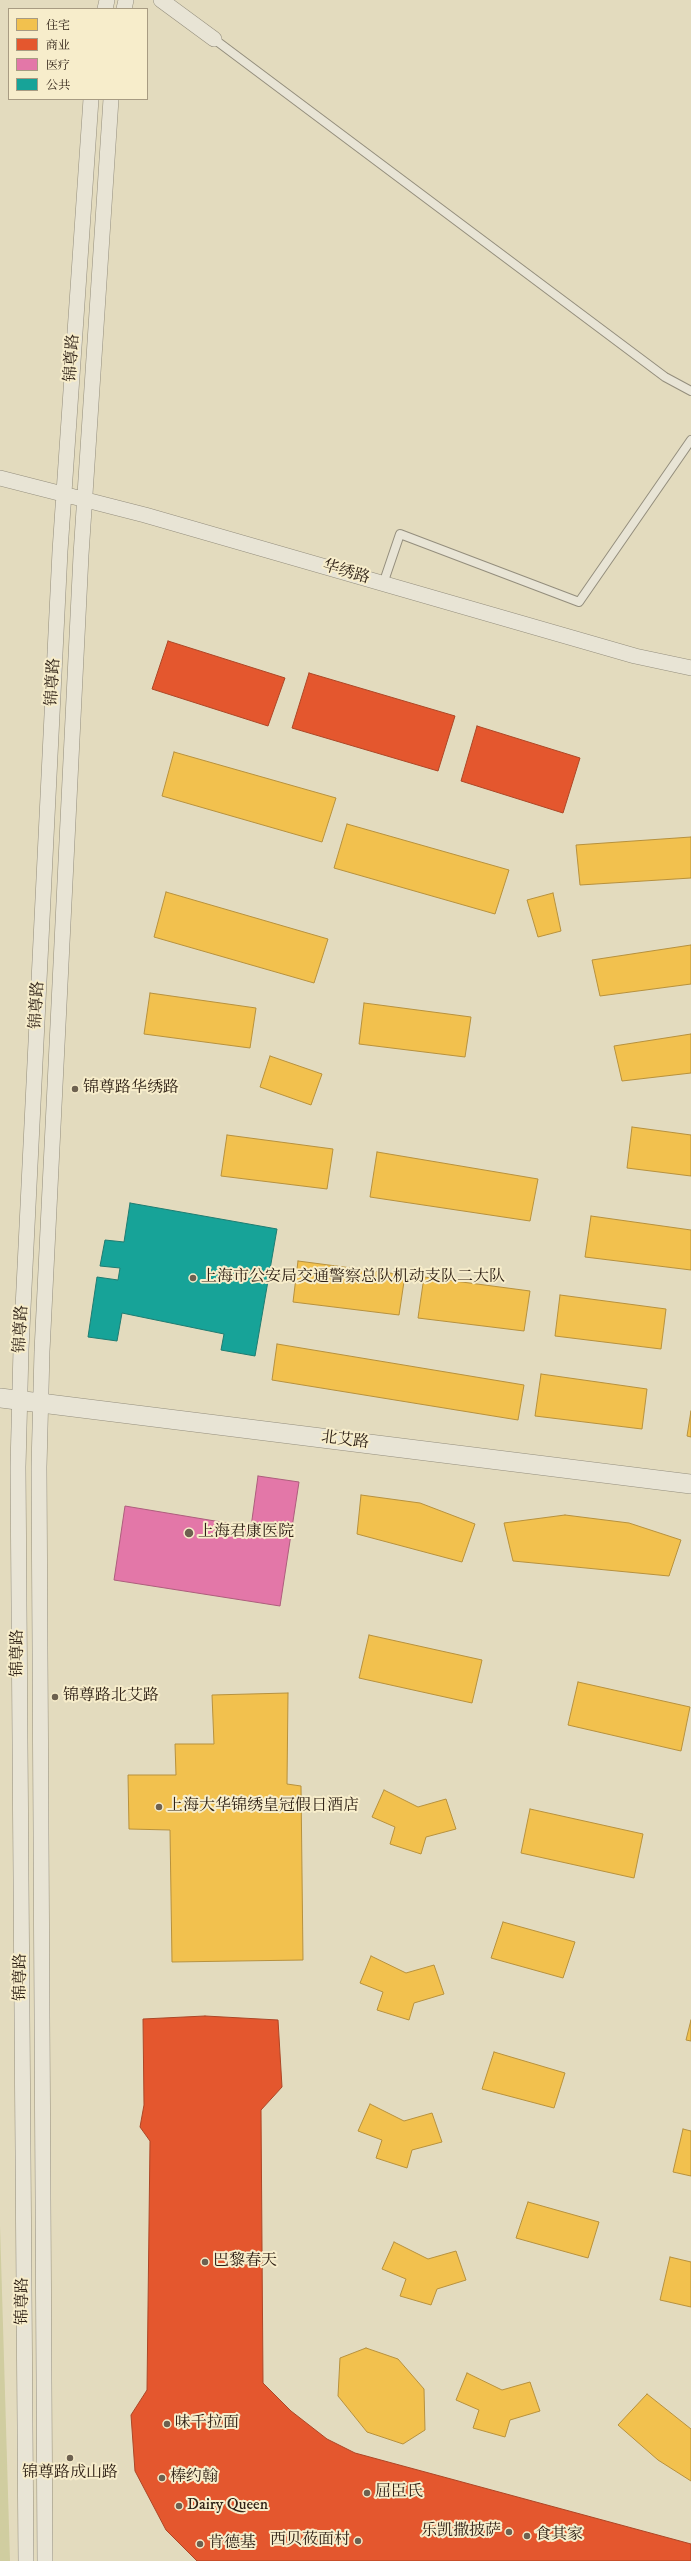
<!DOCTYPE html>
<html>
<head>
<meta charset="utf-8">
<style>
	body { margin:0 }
	#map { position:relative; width:691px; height:2561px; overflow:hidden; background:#e3dbbe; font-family:"IM FELL DW Pica","Noto Serif SC",serif }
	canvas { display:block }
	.legend { position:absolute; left:8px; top:8px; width:140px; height:92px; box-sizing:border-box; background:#f7edcb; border:1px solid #a79b82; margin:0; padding:5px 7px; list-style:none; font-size:12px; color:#2e2015 }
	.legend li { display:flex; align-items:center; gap:8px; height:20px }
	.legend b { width:20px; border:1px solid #a79b82 }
</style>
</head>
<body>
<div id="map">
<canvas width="691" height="2561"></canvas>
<ul class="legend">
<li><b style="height:11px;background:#f2c14e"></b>住宅</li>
<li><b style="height:11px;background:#e4572e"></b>商业</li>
<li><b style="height:11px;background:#e377a8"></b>医疗</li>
<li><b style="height:11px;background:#17a398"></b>公共</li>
</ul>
</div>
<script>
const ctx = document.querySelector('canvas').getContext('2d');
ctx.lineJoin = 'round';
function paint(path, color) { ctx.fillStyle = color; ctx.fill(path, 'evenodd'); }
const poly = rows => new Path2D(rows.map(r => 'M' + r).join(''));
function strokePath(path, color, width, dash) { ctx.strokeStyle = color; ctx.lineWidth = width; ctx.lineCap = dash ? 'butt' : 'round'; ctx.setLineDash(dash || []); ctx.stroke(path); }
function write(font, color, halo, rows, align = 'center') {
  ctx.font = font + ' "IM FELL DW Pica","Noto Serif SC",serif'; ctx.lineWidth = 4; ctx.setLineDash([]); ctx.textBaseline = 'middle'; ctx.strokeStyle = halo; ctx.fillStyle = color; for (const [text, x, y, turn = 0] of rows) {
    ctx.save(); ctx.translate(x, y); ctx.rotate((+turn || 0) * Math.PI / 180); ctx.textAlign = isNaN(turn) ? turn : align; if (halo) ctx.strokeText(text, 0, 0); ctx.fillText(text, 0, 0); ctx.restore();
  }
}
paint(poly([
	[0,2225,10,2561,0,2561]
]), '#d0cda0');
const homes = poly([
	[174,752,336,798,322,842,162,796,174,752],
	[347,824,509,870,495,914,334,868,347,824],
	[691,837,691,878,580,885,576,845,691,837],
	[166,892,328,939,314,983,154,937,166,892],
	[553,893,561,931,538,937,527,900,553,893],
	[691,945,691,984,600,996,592,960,691,945],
	[150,993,256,1008,250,1048,144,1034,150,993],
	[364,1003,471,1017,465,1057,359,1044,364,1003],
	[691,1034,691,1073,622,1081,614,1046,691,1034],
	[270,1056,322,1074,311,1105,260,1087,270,1056],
	[632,1127,691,1135,691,1176,627,1168,632,1127],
	[227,1135,333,1149,327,1189,221,1176,227,1135],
	[377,1152,538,1179,530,1221,370,1197,377,1152],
	[591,1216,691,1230,691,1270,585,1257,591,1216],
	[298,1261,405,1275,399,1315,293,1302,298,1261],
	[424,1277,530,1291,524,1331,418,1318,424,1277],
	[560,1295,666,1309,661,1349,555,1336,560,1295],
	[277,1344,524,1385,518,1420,272,1380,277,1344],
	[541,1374,647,1389,642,1429,535,1416,541,1374],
	[691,1411,691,1437,687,1436,691,1411],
	[361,1495,420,1503,475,1524,462,1562,357,1534,361,1495],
	[565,1515,629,1523,681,1540,669,1576,513,1561,504,1523,565,1515],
	[369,1635,482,1660,472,1703,359,1678,369,1635],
	[578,1682,690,1707,681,1751,568,1725,578,1682],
	[288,1693,287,1784,301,1786,303,1960,172,1962,170,1830,129,1829,128,1775,176,1775,175,1744,214,1744,212,1695,288,1693],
	[384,1790,418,1807,446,1799,456,1829,426,1837,421,1854,390,1844,395,1827,372,1817,384,1790],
	[530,1809,643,1834,634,1878,521,1853,530,1809],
	[503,1922,575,1942,563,1978,491,1958,503,1922],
	[371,1956,406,1973,434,1965,444,1994,414,2003,409,2020,377,2010,383,1992,360,1983,371,1956],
	[691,2020,691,2041,686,2040,691,2020],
	[494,2052,565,2073,554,2108,482,2089,494,2052],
	[370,2104,404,2121,432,2113,442,2142,412,2150,407,2168,376,2158,382,2140,358,2131,370,2104],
	[683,2129,691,2131,691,2176,673,2172,683,2129],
	[528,2202,599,2222,588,2258,516,2238,528,2202],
	[394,2242,428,2259,456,2251,466,2280,437,2289,431,2305,400,2296,406,2279,382,2269,394,2242],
	[670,2257,691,2262,691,2307,660,2300,670,2257],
	[366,2348,398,2359,424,2389,425,2430,403,2444,367,2432,338,2396,340,2358,366,2348],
	[467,2373,502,2390,530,2382,540,2411,510,2420,505,2437,473,2428,479,2410,456,2400,467,2373],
	[647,2394,691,2429,691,2481,658,2460,618,2425,647,2394]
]);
paint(homes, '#f2c14e');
strokePath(homes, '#b7913d', 1);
const shops = poly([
	[168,641,285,678,268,726,152,689,168,641],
	[309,673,455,716,438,771,292,728,309,673],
	[477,726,580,758,563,813,461,781,477,726],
	[205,2016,278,2020,282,2087,261,2110,263,2383,291,2411,327,2439,355,2453,691,2544,691,2561,197,2561,166,2530,135,2471,131,2415,147,2390,150,2141,140,2127,144,2105,143,2019,205,2016]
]);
paint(shops, '#e4572e');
strokePath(shops, '#ad4626', 1);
const health = poly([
	[258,1476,299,1482,280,1606,114,1580,125,1506,251,1527,258,1476]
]);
paint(health, '#e377a8');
strokePath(health, '#ad5d7c', 1);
const public = poly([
	[130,1203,277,1229,255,1356,221,1350,224,1334,122,1313,117,1341,88,1337,97,1277,118,1280,120,1268,100,1266,105,1240,124,1242,130,1203]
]);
paint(public, '#17a398');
strokePath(public, '#1e7c71', 1);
const service = poly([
	[214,39,665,377,691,391],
	[383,584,400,534,579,602,691,440]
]);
const minor = poly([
	[161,0,214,39],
	[105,9,107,0],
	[124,9,126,0],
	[0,478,145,515,635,656,691,668],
	[26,2561,18,1467,21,1349,60,551,91,99],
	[45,2561,39,1467,42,1351,81,555,111,99]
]);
const tertiary = poly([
	[0,1398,691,1484]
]);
strokePath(service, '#948e7d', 10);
strokePath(minor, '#948e7d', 16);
strokePath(tertiary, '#948e7d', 20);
strokePath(service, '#e8e4d5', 8);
strokePath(minor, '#e8e4d5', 15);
strokePath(tertiary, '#e8e4d5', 19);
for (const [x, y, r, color] of [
	[75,1089,4,"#6d6150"],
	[193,1278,4,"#6d6150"],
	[189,1533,5,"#6d6150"],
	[55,1697,4,"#6d6150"],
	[159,1807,4,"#6d6150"],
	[205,2262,4,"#6d6150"],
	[167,2424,4,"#6d6150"],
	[70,2458,4,"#6d6150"],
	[162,2478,4,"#6d6150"],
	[367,2493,4,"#6d6150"],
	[179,2506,4,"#6d6150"],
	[509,2532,4,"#6d6150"],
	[527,2536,4,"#6d6150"],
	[358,2541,4,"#6d6150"],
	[200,2544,4,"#6d6150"]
]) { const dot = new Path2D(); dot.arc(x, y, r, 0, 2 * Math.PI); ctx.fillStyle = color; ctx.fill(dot); strokePath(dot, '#f7edcb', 1.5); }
write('16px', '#2e2015', '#f7edcb', [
	["锦尊路",73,358,-86],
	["华绣路",346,573,16],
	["锦尊路",54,682,-87],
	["锦尊路",38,1005,-87],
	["锦尊路",22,1329,-87],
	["北艾路",345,1441,7],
	["锦尊路",19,1653,-90],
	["锦尊路",22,1977,-90],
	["锦尊路",24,2301,-90]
]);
write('16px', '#2e2015', '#f7edcb', [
	["锦尊路华绣路",83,1089],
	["上海市公安局交通警察总队机动支队二大队",201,1278],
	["上海君康医院",198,1533],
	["锦尊路北艾路",63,1697],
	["上海大华锦绣皇冠假日酒店",167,1807],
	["巴黎春天",213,2262],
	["味千拉面",175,2424],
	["锦尊路成山路",70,2474,"center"],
	["棒约翰",170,2478],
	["屈臣氏",375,2493],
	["Dairy Queen",187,2506],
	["乐凯撒披萨",501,2532,"right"],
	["食其家",535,2536],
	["西贝莜面村",350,2541,"right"],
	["肯德基",208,2544]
], 'left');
</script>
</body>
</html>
